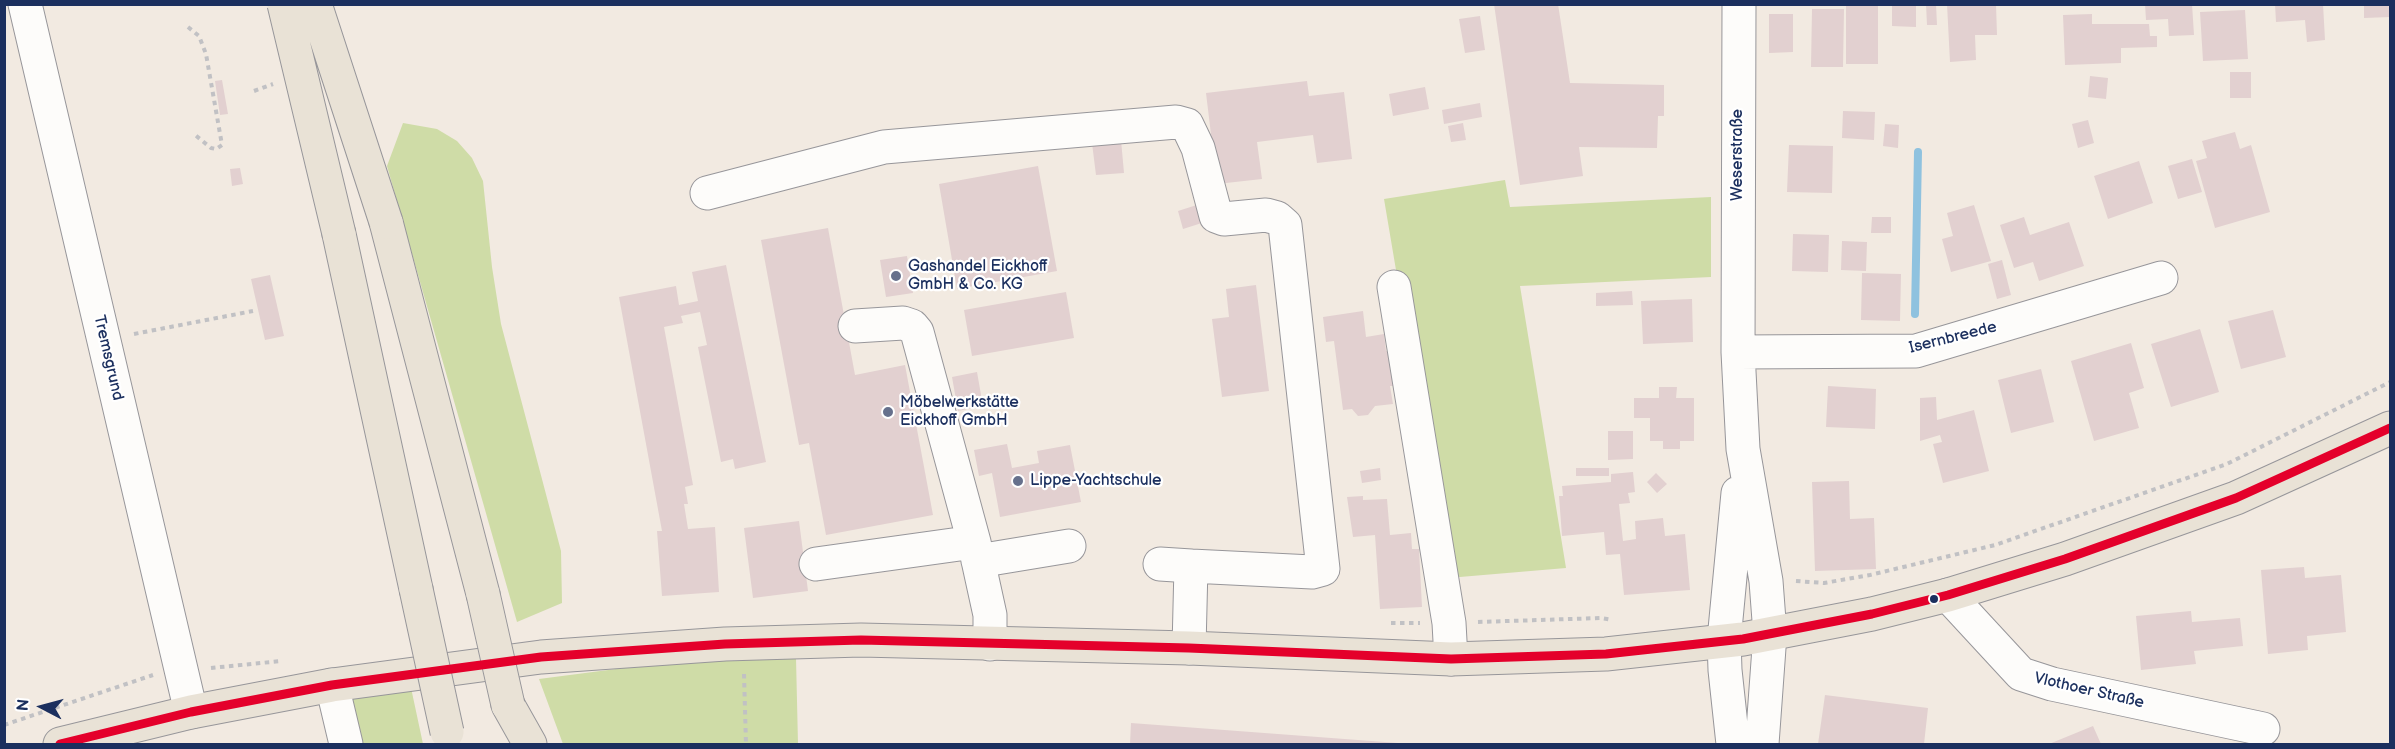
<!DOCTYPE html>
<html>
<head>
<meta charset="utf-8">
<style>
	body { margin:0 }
	#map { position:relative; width:2395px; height:749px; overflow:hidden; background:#f2eae1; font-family:"Balsamiq Sans",sans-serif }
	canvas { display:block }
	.frame { position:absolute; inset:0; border:6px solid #1b2f5e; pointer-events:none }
	.north { position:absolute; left:12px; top:677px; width:60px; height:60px; -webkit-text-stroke:4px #fff; paint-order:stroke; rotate:276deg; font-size:16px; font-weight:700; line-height:24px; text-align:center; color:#1b2f5e }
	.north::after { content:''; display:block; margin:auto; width:21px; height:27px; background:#1b2f5e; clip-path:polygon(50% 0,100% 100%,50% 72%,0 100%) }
</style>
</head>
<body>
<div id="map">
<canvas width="2395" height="749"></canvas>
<div class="frame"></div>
<div class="north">N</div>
</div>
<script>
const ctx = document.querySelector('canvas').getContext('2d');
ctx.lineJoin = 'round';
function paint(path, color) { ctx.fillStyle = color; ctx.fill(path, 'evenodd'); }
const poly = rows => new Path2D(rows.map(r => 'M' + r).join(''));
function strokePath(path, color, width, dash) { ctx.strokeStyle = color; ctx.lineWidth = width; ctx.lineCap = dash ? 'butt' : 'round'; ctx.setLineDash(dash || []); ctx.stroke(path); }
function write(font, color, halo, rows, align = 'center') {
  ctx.font = font + ' "Balsamiq Sans",sans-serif'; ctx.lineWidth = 4.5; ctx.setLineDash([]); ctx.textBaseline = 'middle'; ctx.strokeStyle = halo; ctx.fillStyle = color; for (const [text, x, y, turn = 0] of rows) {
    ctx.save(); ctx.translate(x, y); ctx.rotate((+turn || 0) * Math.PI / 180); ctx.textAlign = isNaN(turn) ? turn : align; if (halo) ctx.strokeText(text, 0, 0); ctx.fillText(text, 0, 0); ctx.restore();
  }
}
paint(poly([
	[403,123,437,129,457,141,472,158,483,181,492,267,501,324,561,551,562,603,517,622,387,166],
	[1505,180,1510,207,1711,197,1711,277,1520,286,1566,568,1448,578,1384,199],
	[796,658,798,744,563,744,539,679,662,663],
	[407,669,423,744,355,744,339,675]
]), '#cfdca7');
strokePath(poly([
	[1915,314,1918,152]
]), '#8fc2df', 8);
paint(poly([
	[1494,4,1558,4,1570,83,1664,85,1664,116,1658,116,1657,148,1579,147,1583,176,1520,185],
	[1846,4,1878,4,1878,64,1846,64],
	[1892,4,1916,4,1916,27,1892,26],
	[1926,4,1936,4,1937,25,1927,25],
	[1947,4,1996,4,1997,35,1975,35,1976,60,1950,62],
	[2145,4,2192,4,2194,35,2169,36,2168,19,2146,20],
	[2275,4,2323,4,2325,40,2307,42,2305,20,2276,22],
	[2364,4,2390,4,2390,17,2364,18],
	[1812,9,1844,9,1843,67,1811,67],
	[2245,10,2248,59,2203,61,2200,12],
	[1769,14,1793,14,1793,52,1769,53],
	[2092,14,2092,24,2149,24,2150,36,2157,36,2157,47,2121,48,2121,63,2065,65,2063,15],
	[1480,16,1485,50,1465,53,1459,19],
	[2230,72,2251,72,2251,98,2230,98],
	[2090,76,2108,78,2106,99,2088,97],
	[222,80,228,114,220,115,215,81],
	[1307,81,1309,96,1344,92,1352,159,1317,163,1313,135,1257,142,1262,179,1217,184,1206,93],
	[1425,87,1429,109,1393,116,1389,94],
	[1480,103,1482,117,1444,124,1442,110],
	[1843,111,1875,112,1874,140,1842,138],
	[2088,120,2094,143,2078,148,2072,124],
	[1463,123,1466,140,1451,142,1448,126],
	[1885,124,1899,125,1898,148,1883,146],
	[2235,132,2240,149,2251,145,2270,212,2215,228,2196,161,2207,158,2202,141],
	[1121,140,1124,173,1096,175,1092,143],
	[1789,145,1833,146,1832,193,1787,192],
	[2192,159,2202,192,2178,199,2168,166],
	[2139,161,2153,203,2108,219,2094,176],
	[1038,166,1057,271,957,289,939,184],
	[240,168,243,184,232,186,230,169],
	[1203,203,1208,221,1183,229,1178,211],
	[1974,205,1991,261,1951,272,1942,239,1953,236,1947,213],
	[1872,217,1891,217,1891,233,1871,233],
	[2024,217,2030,235,2069,222,2084,266,2039,281,2033,262,2014,268,2000,225],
	[828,228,855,375,905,365,933,515,826,535,809,443,799,445,761,240],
	[1793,234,1829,235,1828,272,1792,271],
	[1842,241,1867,242,1866,271,1841,270],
	[907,256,913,293,886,297,880,260],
	[2002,260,2011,295,1997,299,1988,264],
	[726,265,766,462,735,469,733,459,721,462,698,347,707,345,700,312,681,316,683,323,664,327,693,485,685,487,688,504,684,504,688,529,715,527,719,592,662,596,657,531,662,531,619,297,676,286,679,305,698,301,692,272],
	[1862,273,1901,274,1900,321,1861,320],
	[270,275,284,336,265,340,251,279],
	[1256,285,1269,391,1222,397,1212,319,1229,317,1226,289],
	[1632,291,1633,305,1596,306,1596,293],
	[1066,292,1074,338,972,356,964,310],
	[1692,299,1693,342,1643,344,1641,301],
	[2273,310,2286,357,2241,369,2228,321],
	[1363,311,1366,337,1384,334,1386,351,1391,350,1395,386,1390,386,1393,404,1375,406,1368,415,1358,416,1352,409,1343,410,1334,341,1326,342,1323,317],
	[2200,329,2219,392,2171,407,2151,344],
	[2131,343,2144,388,2129,393,2139,428,2094,441,2071,361],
	[2041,369,2054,422,2011,433,1998,380],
	[977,372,983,406,958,411,952,377],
	[1828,386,1876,389,1875,429,1826,427],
	[1659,387,1677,387,1676,398,1694,398,1694,441,1680,441,1680,449,1663,449,1663,441,1650,441,1650,418,1634,418,1634,398,1659,398],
	[1936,397,1937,420,1974,410,1989,471,1943,483,1933,444,1942,442,1940,435,1920,441,1920,398],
	[1608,431,1633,431,1633,459,1608,460],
	[1007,444,1012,468,1039,463,1037,451,1070,445,1081,502,1000,517,992,473,979,476,974,450],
	[1380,468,1381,480,1362,483,1360,471],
	[1576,468,1609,468,1609,476,1576,476],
	[1633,472,1635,492,1628,493,1630,503,1619,504,1623,541,1636,539,1635,521,1663,518,1665,536,1685,534,1690,590,1624,595,1620,554,1606,555,1604,532,1562,536,1559,496,1563,496,1562,486,1611,482,1611,474],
	[1656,473,1667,484,1657,493,1647,482],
	[1849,481,1850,519,1874,518,1876,569,1815,571,1812,482],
	[1363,496,1363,500,1387,499,1390,535,1411,533,1412,549,1419,549,1422,607,1380,609,1375,535,1353,537,1347,497],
	[799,521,808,591,753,598,744,528],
	[2304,567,2305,578,2341,575,2346,632,2307,636,2308,650,2268,654,2261,570],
	[2191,611,2192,622,2240,618,2243,646,2194,651,2196,664,2141,670,2136,616],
	[1825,695,1928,708,1924,744,1818,744],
	[1131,723,1398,743,1398,744,1130,744],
	[2093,726,2101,744,2049,744]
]), '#e2d0d0');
const minor = poly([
	[25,4,191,712],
	[1739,4,1738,352,1743,449,1766,581,1770,634,1762,744],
	[707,193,884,147,1176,122,1187,125,1198,148,1216,216,1224,219,1266,215,1277,218,1285,225,1323,569,1312,572,1191,566,1189,648],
	[1394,287,1449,623,1451,659],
	[855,326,903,323,912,326,917,332,974,542,990,615,990,644],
	[1738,352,1916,351,2161,278],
	[978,561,1069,546],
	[816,564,974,542],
	[1160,564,1191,566],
	[1948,595,2021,674,2052,684,2263,729],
	[332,685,346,744],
	[1733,744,1725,670,1724,640,1738,493]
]);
const major = poly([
	[60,744,191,712,332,685,541,657,725,644,861,640,1189,648,1451,659,1606,654,1743,639,1872,614,1948,595,2065,559,2236,498,2390,428]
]);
const highway = poly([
	[386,222,483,594],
	[339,234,416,589],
	[508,705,530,744]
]);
strokePath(minor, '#97969a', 35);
strokePath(major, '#97969a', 35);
strokePath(highway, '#97969a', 35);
strokePath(poly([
	[188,27,199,36,206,54,222,145,216,149,211,148,194,134],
	[254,91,273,84],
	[134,334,253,311],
	[1796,581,1824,583,1870,575,1995,545,2227,464,2390,382],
	[1478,622,1601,618,1612,620],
	[1391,623,1420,623],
	[211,668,281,661],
	[744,674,746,744],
	[4,725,153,675]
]), '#c1c1c4', 4, [4.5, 4.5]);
strokePath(minor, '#fdfcfa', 33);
strokePath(major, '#e9e2d6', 33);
strokePath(highway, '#e9e2d6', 33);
const highwayBridge = poly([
	[284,4,339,234],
	[315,4,386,222],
	[416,589,447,732],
	[483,594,508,705]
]);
strokePath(highwayBridge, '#97969a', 35, []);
strokePath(highwayBridge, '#e9e2d6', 33);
strokePath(poly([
	[60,744,191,712,332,685,541,657,725,644,861,640,1189,648,1451,659,1606,654,1743,639,1872,614,1948,595,2065,559,2236,498,2390,428]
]), '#e4002b', 9);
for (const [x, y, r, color] of [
	[896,276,6,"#66708c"],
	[888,412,6,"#66708c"],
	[1018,481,6,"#66708c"],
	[1934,599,5,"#1b2f5e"]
]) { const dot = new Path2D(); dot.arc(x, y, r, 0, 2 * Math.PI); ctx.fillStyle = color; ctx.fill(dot); strokePath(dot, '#fff', 2); }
write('16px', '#1b2f5e', '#fff', [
	["Weserstraße",1738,155,-90],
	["Isernbreede",1953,338,-14],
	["Tremsgrund",108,358,77],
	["Vlothoer Straße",2089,691,13]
]);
write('16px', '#1b2f5e', '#fff', [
	["Gashandel Eickhoff",908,267],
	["GmbH & Co. KG",908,285],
	["Möbelwerkstätte",900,403],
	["Eickhoff GmbH",900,421],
	["Lippe-Yachtschule",1030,481]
], 'left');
</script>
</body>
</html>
